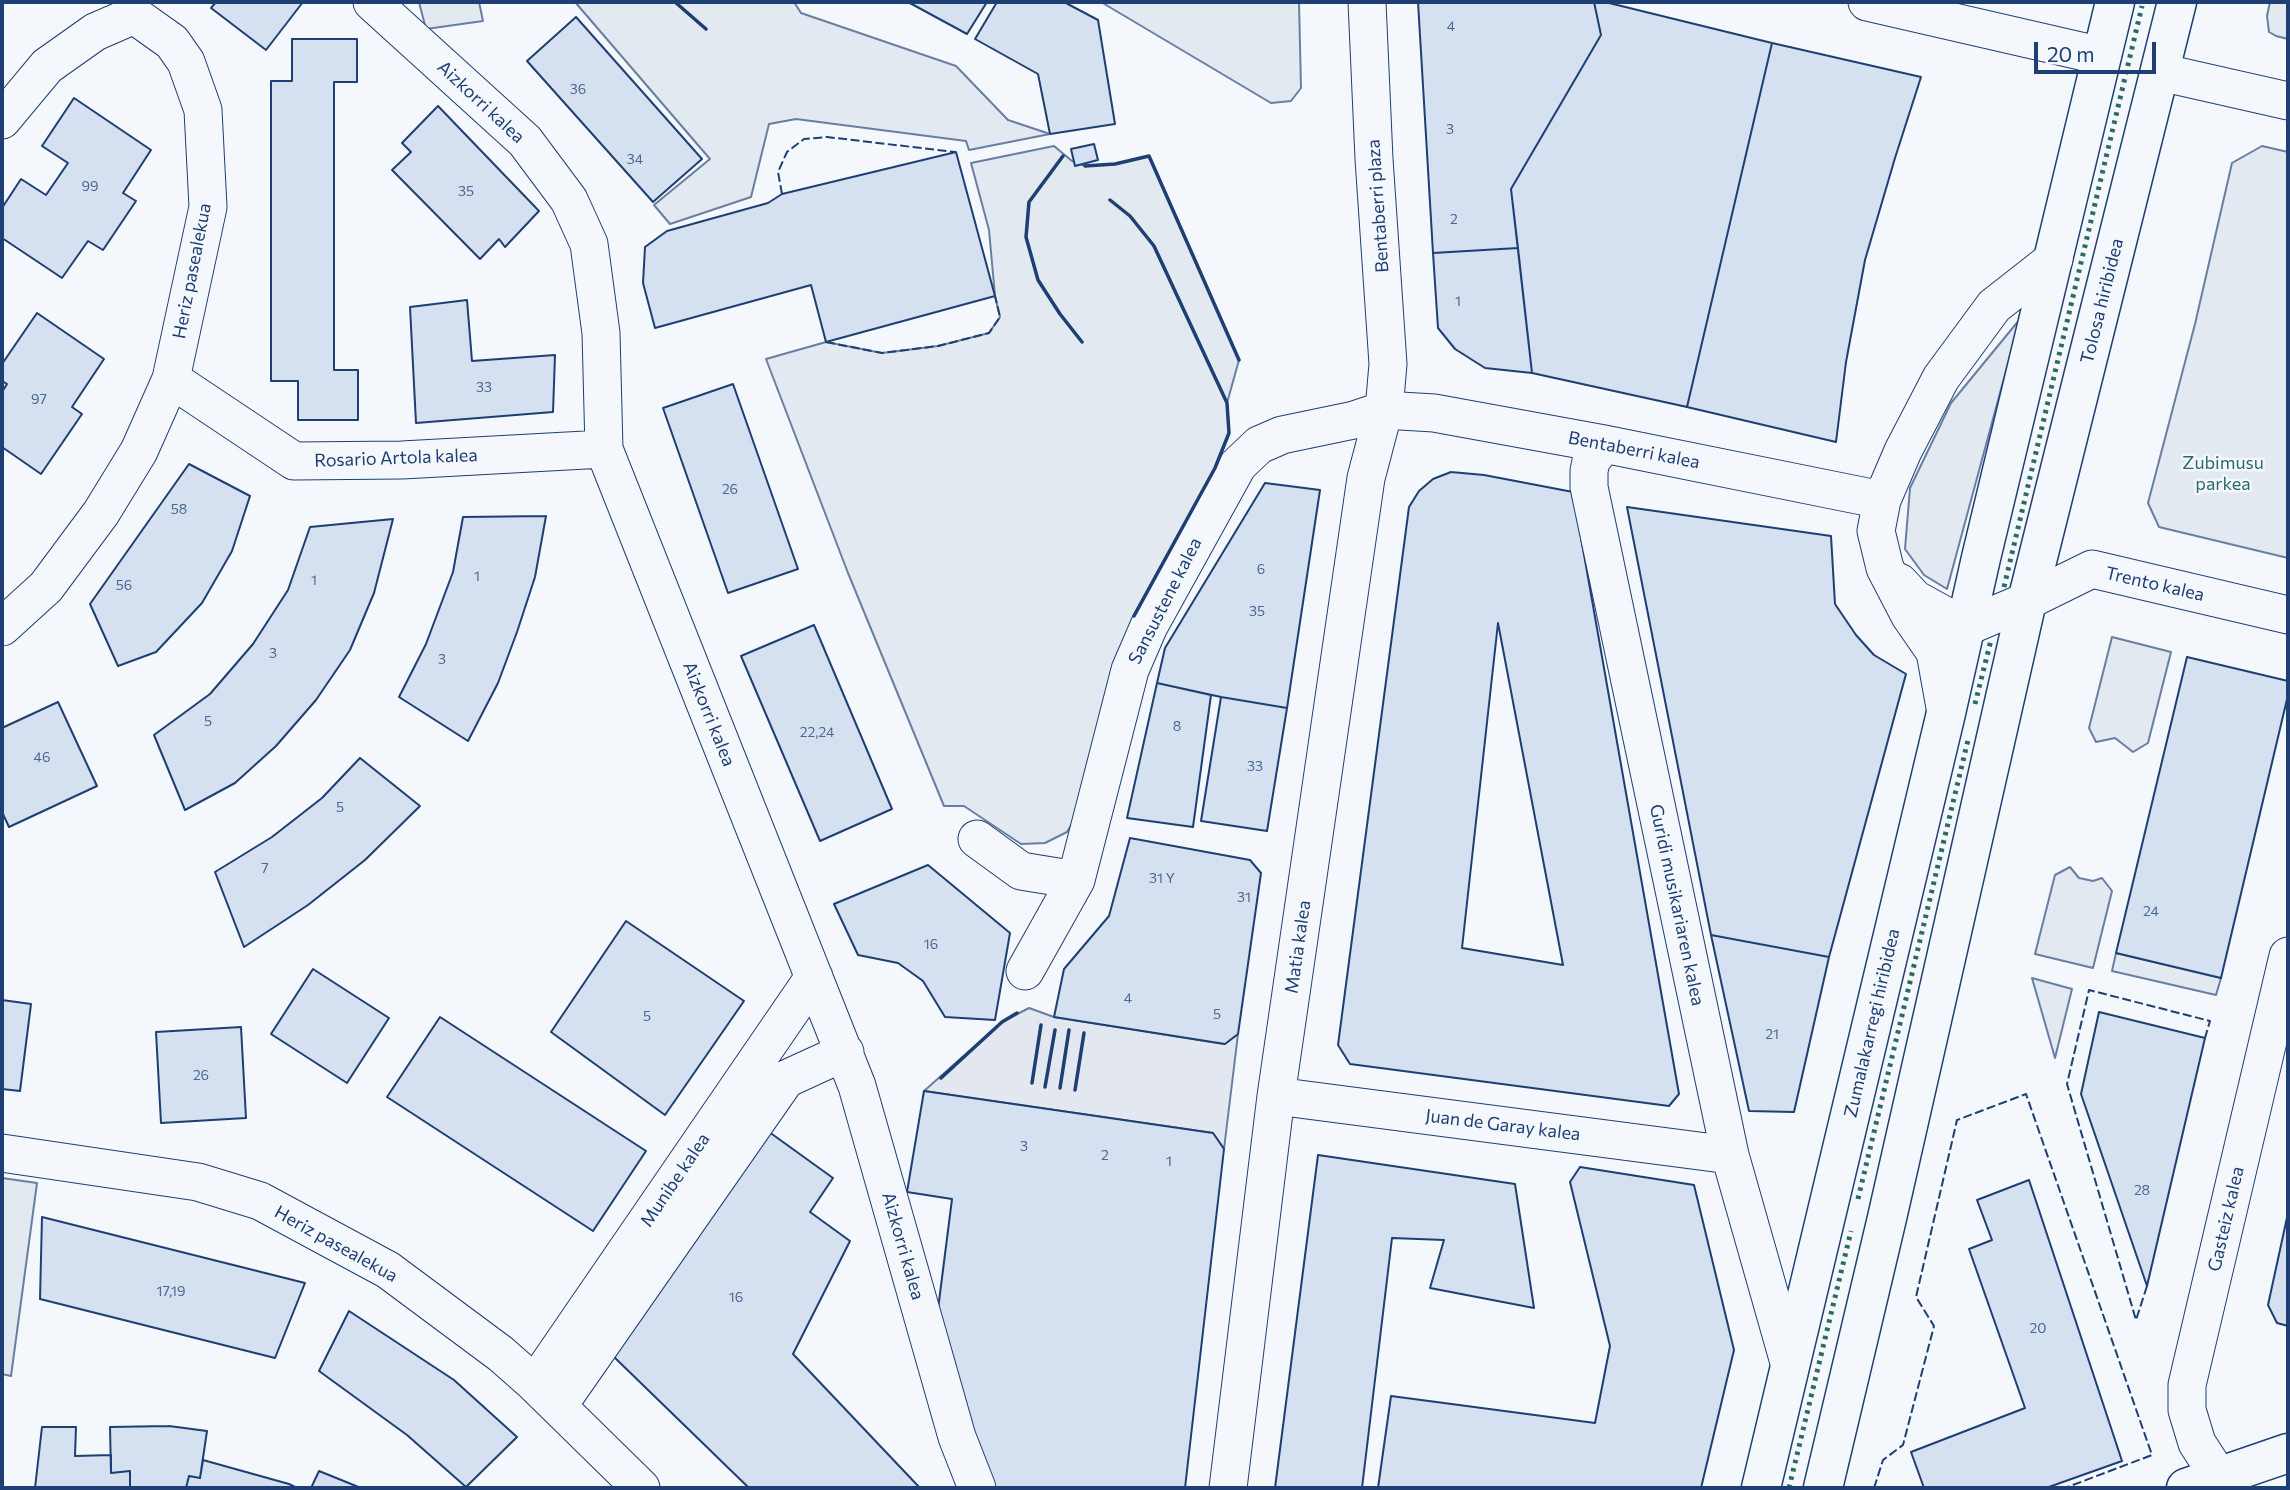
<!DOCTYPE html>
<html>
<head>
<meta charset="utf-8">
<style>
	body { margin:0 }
	#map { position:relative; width:2290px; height:1490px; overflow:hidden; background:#f4f7fb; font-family:Commissioner,sans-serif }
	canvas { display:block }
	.frame { position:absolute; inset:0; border:4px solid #1d3f73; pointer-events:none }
	.scale { position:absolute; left:2034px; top:42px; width:122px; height:32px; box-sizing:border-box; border:4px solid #1d3f73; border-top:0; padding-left:9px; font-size:21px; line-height:24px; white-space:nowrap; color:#1d3f73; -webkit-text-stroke:5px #f4f7fb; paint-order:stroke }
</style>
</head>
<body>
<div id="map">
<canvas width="2290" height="1490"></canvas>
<div class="frame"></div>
<div class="scale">20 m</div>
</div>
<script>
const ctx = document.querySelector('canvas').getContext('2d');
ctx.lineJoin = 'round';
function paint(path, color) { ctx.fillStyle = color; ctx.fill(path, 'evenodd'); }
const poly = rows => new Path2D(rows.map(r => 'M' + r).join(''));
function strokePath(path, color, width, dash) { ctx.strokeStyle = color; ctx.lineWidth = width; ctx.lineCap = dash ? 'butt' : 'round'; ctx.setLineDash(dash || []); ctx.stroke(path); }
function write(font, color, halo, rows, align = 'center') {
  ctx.font = font + ' Commissioner,sans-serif'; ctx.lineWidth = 5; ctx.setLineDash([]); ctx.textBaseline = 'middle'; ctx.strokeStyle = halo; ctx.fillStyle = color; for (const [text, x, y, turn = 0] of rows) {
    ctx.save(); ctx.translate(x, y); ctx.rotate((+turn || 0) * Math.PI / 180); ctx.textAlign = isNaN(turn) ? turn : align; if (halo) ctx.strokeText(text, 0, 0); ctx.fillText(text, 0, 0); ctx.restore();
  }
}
const green = poly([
	[419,2,479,2,483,21,426,29,419,2],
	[575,2,794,2,801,13,956,66,1008,120,1050,134,969,150,966,141,796,119,769,124,751,197,670,224,654,205,710,159,575,2],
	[1101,2,1299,2,1301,88,1291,101,1271,103,1101,2],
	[2270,2,2288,2,2288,39,2276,36,2269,32,2267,16,2270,2],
	[1054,146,1072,161,1085,166,1115,164,1149,156,1239,360,1227,403,1229,433,1215,468,1137,610,1118,658,1081,808,1067,832,1045,843,1021,844,964,806,944,806,848,573,766,359,826,342,882,353,938,346,989,333,1000,317,995,296,989,230,971,163,1054,146],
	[2262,146,2288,152,2288,558,2159,527,2148,503,2195,324,2232,163,2262,146],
	[2020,319,1947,589,1924,575,1905,549,1910,488,1951,403,2020,319],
	[2112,637,2171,652,2148,743,2133,752,2115,738,2096,742,2089,728,2112,637],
	[2070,867,2079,878,2093,881,2102,878,2112,891,2093,968,2035,954,2055,875,2070,867],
	[2116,953,2221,978,2216,995,2112,971,2116,953],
	[2032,978,2072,989,2055,1058,2032,978],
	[2,1178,37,1183,11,1376,2,1374,2,1178]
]);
paint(green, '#e3e9f0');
strokePath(green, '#687fa3', 2);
const parking = poly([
	[1029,1008,1054,1017,1224,1044,1238,1034,1224,1149,1213,1133,924,1091,1002,1022,1029,1008]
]);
paint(parking, '#e3e8f0');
strokePath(parking, '#687fa3', 2);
const building = poly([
	[216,2,303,2,266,50,211,8,216,2],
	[908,2,987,2,967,34,908,2],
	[997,2,1064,2,1098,20,1115,124,1050,134,1038,74,975,39,997,2],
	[1418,2,1594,2,1601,35,1511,189,1518,248,1433,253,1418,2],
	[1594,2,1605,2,1772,43,1687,407,1532,373,1511,189,1601,35,1594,2],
	[576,17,702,159,653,202,527,61,576,17],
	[292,39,357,39,357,82,334,82,334,370,358,370,358,420,298,420,298,381,271,381,271,81,292,81,292,39],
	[1772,43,1921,77,1895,158,1865,260,1846,362,1836,442,1687,407,1772,43],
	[74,98,151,150,123,193,136,201,103,250,88,241,62,278,2,238,2,208,21,179,46,195,68,163,42,146,74,98],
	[438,106,539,211,505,247,499,239,480,259,392,170,411,152,402,143,438,106],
	[1094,144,1098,160,1075,166,1071,149,1094,144],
	[956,152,995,296,826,342,811,285,655,328,643,283,645,247,667,231,768,203,782,194,956,152],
	[1518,248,1532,373,1485,368,1455,349,1438,328,1433,253,1518,248],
	[467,300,472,361,555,355,553,412,416,423,410,307,467,300],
	[37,313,104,359,72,407,82,414,41,474,2,447,2,392,7,384,2,381,2,364,37,313],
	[733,384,798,569,728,593,663,408,733,384],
	[189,464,250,496,232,551,202,603,156,652,118,666,90,604,189,464],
	[1451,472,1484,475,1573,492,1679,1094,1669,1106,1350,1064,1338,1045,1409,507,1419,491,1433,479,1451,472],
	[1498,623,1563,965,1462,948,1498,623],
	[1265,483,1320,490,1287,708,1221,697,1157,683,1165,648,1265,483],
	[1627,507,1831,536,1835,604,1856,635,1874,655,1906,674,1829,957,1711,935,1627,507],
	[546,516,535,577,517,632,498,683,468,741,399,697,426,644,453,572,463,517,546,516],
	[393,519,374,593,350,650,316,700,276,746,235,783,185,810,154,735,210,694,253,644,288,590,310,527,393,519],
	[814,625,892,809,820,841,741,656,814,625],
	[2187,657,2288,681,2288,695,2221,978,2116,953,2187,657],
	[1157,683,1211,695,1193,827,1127,818,1157,683],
	[1221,697,1287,708,1267,831,1201,821,1221,697],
	[58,702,97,786,9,827,2,812,2,728,58,702],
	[360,758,420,806,365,860,308,905,244,947,215,872,272,837,322,798,360,758],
	[1130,838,1250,860,1261,873,1238,1034,1225,1044,1054,1017,1064,969,1109,916,1130,838],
	[928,865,1010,933,995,1020,945,1017,923,981,898,963,858,955,834,904,928,865],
	[626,921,744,1001,665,1115,551,1032,626,921],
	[1711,935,1829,957,1794,1112,1749,1111,1711,935],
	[313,969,389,1018,347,1083,271,1034,313,969],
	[2,1000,31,1004,20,1091,2,1089,2,1000],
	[2099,1012,2205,1038,2147,1286,2081,1094,2099,1012],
	[440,1017,646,1151,593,1231,387,1097,440,1017],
	[241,1027,246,1118,161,1123,156,1032,241,1027],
	[924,1091,1213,1133,1224,1149,1185,1488,992,1488,936,1325,952,1199,907,1192,924,1091],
	[765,1129,833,1178,810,1212,850,1241,793,1354,920,1488,749,1488,612,1355,765,1129],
	[1318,1155,1515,1184,1534,1308,1430,1288,1444,1240,1392,1238,1362,1488,1275,1488,1318,1155],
	[1580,1167,1694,1185,1734,1350,1701,1488,1378,1488,1391,1396,1595,1423,1610,1346,1570,1182,1580,1167],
	[2029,1180,2122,1461,2046,1488,1924,1488,1911,1452,2025,1408,1969,1249,1992,1240,1977,1200,2029,1180],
	[2288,1213,2288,1326,2277,1323,2268,1305,2288,1213],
	[42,1217,305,1283,275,1358,40,1299,42,1217],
	[349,1311,454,1380,517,1437,466,1487,407,1435,319,1371,349,1311],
	[169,1426,207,1431,200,1478,189,1476,186,1488,130,1488,130,1471,111,1473,110,1427,169,1426],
	[42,1427,76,1427,75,1456,111,1455,111,1473,130,1471,130,1488,35,1488,42,1427],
	[203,1460,289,1484,297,1488,186,1488,189,1476,200,1478,203,1460],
	[319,1471,361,1488,311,1488,319,1471]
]);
paint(building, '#d5e0f0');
strokePath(building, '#1d3f73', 2);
const street = poly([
	[372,2,525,141,569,200,589,244,601,333,604,449,857,1086,957,1437,977,1488],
	[1867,2,2102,56],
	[2160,72,2288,101],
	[2,120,47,66,95,32,134,15],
	[171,379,294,461,402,460,604,449],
	[1604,444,1591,461,1589,471,1589,487,1730,1155,1790,1366],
	[1899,582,1915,599,1966,627,2027,601,2092,569,2288,615],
	[2,627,46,587,101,513,139,451,171,379,208,207,203,110,186,62,172,42,134,15],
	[1946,713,1935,652,1910,616,1885,568,1876,531,1882,500,1903,451,1941,378,1994,306,2054,259],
	[977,839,1021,871,1076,880],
	[1025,971,1076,880,1130,670,1149,626,1238,465,1259,445,1282,435,1354,420,1384,410,1434,413,1604,444,1882,500],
	[1276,1096,1730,1155],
	[2,1153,198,1182,260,1201,388,1270,501,1354,535,1384,641,1488],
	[535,1384,814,977],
	[558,1406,786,1079,845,1052],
	[2219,1477,2197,1443,2187,1410,2187,1385,2288,956],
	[1228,1488,1276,1096,1366,478,1384,410,1388,364,1374,159,1367,2]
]);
const secondary = poly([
	[1761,1488,1946,713,1981,558,2115,2],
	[1823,1488,1887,1218,2027,601,2177,2],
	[2186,1488,2288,1453]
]);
strokePath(street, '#1d3f73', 39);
strokePath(secondary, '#1d3f73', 41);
strokePath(street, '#f4f7fb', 37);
strokePath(secondary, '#f4f7fb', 38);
strokePath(poly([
	[2004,587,2142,6],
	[1975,704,1991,640],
	[1858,1199,1968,740],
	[1789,1488,1851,1231]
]), '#2c6c60', 5, [3.5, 5]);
strokePath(poly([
	[782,194,778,172,787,152,804,139,827,137,955,152],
	[826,342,882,353,938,346,989,333,1000,317,995,296],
	[2147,1286,2136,1320,2067,1084,2089,990,2210,1021,2205,1038],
	[1874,1488,1883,1460,1903,1445,1934,1326,1916,1297,1957,1120,2026,1094,2152,1455,2065,1488]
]), '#1d3f73', 2, [9, 3.5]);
strokePath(poly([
	[675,2,706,29],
	[1063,156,1029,202,1026,237,1038,280,1060,314,1082,342],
	[1085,166,1115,164,1149,156,1239,360],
	[1110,200,1130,216,1154,246,1227,403,1229,433,1215,468,1134,616],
	[941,1078,1002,1022,1017,1013],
	[1032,1083,1041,1025],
	[1045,1087,1055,1030],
	[1060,1088,1069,1030],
	[1075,1090,1084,1033]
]), '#1d3f73', 3.5);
write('14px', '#4b6792', null, [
	["4",1451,26],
	["36",578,89],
	["3",1450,129],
	["34",635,159],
	["99",90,186],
	["35",466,191],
	["2",1454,219],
	["1",1458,301],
	["33",484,387],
	["97",39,399],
	["26",730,489],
	["58",179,509],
	["6",1261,569],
	["1",477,576],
	["1",314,580],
	["56",124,585],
	["35",1257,611],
	["3",273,653],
	["3",442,659],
	["5",208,721],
	["8",1177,726],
	["22,24",817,732],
	["46",42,757],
	["33",1255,766],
	["5",340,807],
	["7",265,868],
	["31 Y",1162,878],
	["31",1244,897],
	["24",2151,911],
	["16",931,944],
	["4",1128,998],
	["5",1217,1014],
	["5",647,1016],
	["21",1772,1034],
	["26",201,1075],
	["3",1024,1146],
	["2",1105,1155],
	["1",1169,1161],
	["28",2142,1190],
	["17,19",171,1291],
	["16",736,1297],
	["20",2038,1328]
]);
write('18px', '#1d3f73', '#f4f7fb', [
	["Aizkorri kalea",481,102,43],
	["Bentaberri plaza",1378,206,-94],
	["Heriz pasealekua",192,271,-79],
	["Tolosa hiribidea",2102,301,-76],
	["Bentaberri kalea",1634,450,11],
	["Rosario Artola kalea",396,458,-2],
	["Trento kalea",2155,584,13],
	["Sansustene kalea",1165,601,-63],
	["Aizkorri kalea",709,714,68],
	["Guridi musikariaren kalea",1677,905,78],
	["Matia kalea",1298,947,-82],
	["Zumalakarregi hiribidea",1872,1023,-77],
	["Juan de Garay kalea",1503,1125,7],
	["Munibe kalea",675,1180,-56],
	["Gasteiz kalea",2226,1219,-77],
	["Heriz pasealekua",336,1244,29],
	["Aizkorri kalea",903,1246,74]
]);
write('18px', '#2c6c60', '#f4f7fb', [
	["Zubimusu",2223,463],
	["parkea",2223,484]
]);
</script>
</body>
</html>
